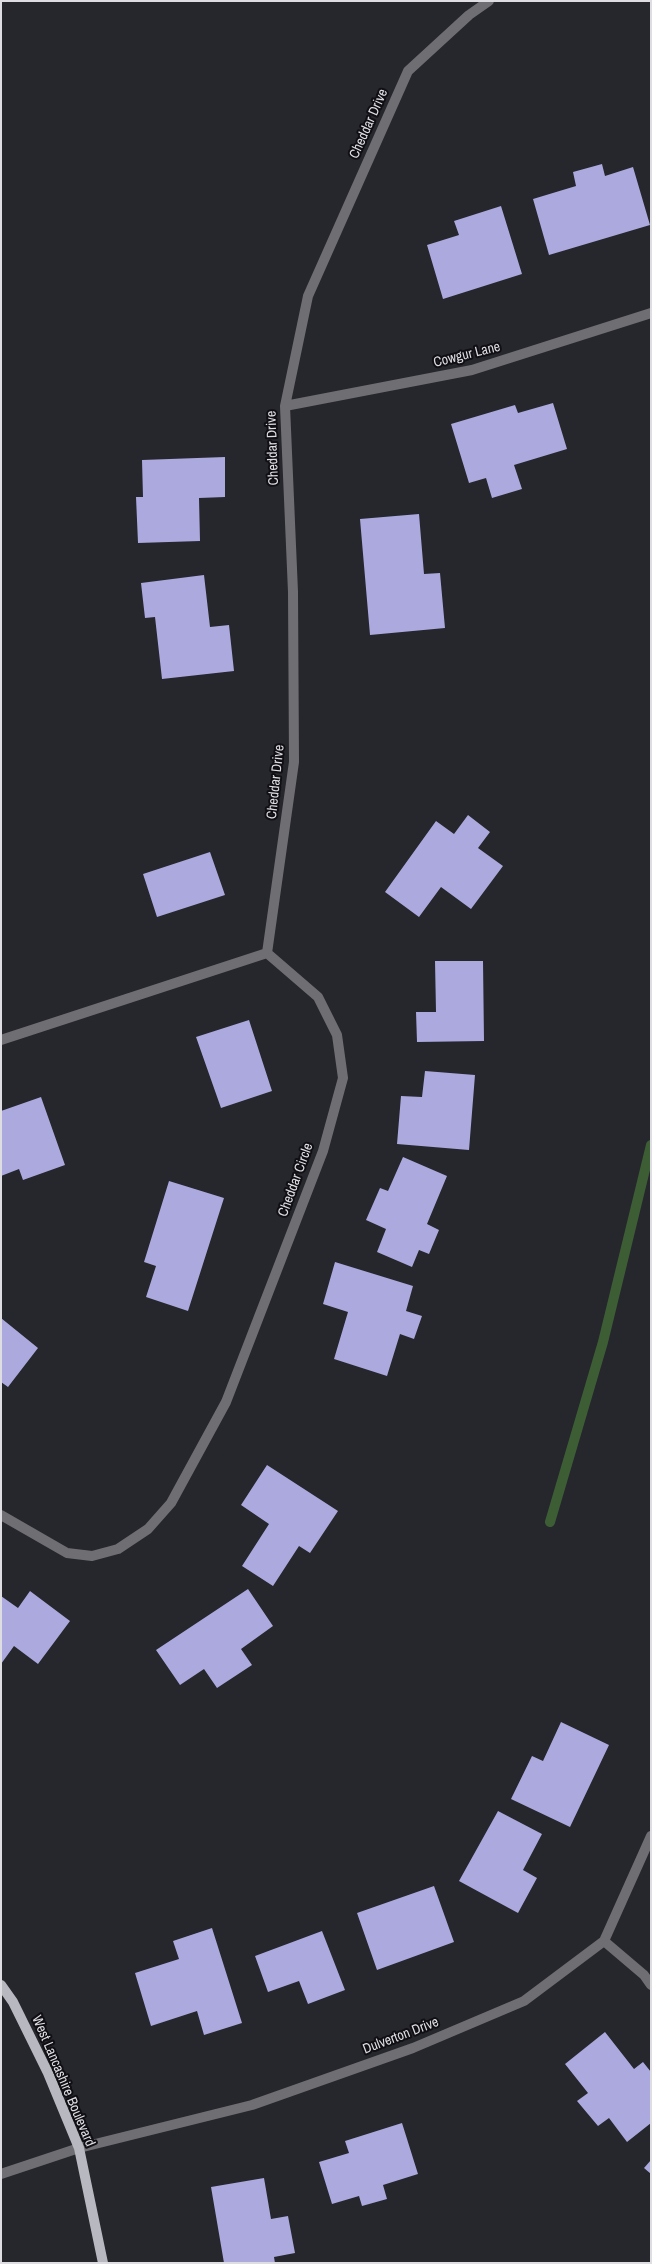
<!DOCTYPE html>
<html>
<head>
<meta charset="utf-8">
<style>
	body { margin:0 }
	#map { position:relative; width:652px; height:2264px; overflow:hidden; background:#26262d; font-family:"Archivo Narrow",sans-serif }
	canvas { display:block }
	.frame { position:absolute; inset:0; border:2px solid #dddde2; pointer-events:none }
</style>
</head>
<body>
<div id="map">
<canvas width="652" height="2264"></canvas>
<div class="frame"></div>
</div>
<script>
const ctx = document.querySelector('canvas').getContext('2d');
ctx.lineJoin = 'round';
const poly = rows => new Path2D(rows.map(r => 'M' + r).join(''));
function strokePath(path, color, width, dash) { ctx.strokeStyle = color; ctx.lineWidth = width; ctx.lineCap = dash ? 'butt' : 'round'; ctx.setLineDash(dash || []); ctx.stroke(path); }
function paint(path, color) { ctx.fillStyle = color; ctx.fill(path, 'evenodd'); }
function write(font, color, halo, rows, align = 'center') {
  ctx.font = font + ' "Archivo Narrow",sans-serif'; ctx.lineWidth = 4; ctx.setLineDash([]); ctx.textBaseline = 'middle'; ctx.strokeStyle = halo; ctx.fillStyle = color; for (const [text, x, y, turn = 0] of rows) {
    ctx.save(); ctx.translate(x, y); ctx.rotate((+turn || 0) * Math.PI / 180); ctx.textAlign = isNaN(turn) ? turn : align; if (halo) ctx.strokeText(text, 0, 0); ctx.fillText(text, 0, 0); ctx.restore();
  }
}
strokePath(poly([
	[550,1522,603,1342,651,1145]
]), '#3d5e35', 10);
paint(poly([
	[602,164,605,176,633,167,650,225,549,255,533,199,576,186,573,172],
	[501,206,522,274,443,299,427,245,459,235,454,221],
	[553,403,567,449,514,465,522,489,492,498,486,478,469,483,451,424,515,405,518,413],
	[225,457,225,497,199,498,200,541,138,543,136,497,143,497,142,460],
	[419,514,424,574,440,573,445,628,370,635,360,519],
	[204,575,210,627,229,625,234,671,162,679,155,617,145,618,141,583],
	[468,815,490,832,478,848,503,866,471,909,441,887,419,917,385,892,436,821,454,834],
	[210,852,225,895,157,917,143,874],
	[435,961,483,961,484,1041,417,1042,416,1012,436,1012],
	[249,1020,272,1091,221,1108,196,1037],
	[425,1071,475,1075,469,1150,397,1144,401,1096,422,1097],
	[41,1097,65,1165,23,1180,19,1169,1,1176,1,1111],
	[403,1157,447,1176,427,1224,439,1230,429,1254,419,1250,412,1267,377,1252,386,1229,366,1220,380,1188,388,1191],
	[169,1181,224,1198,188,1311,146,1297,156,1266,144,1262],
	[335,1262,413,1286,406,1311,422,1316,414,1339,400,1334,387,1376,334,1359,348,1312,323,1304],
	[1,1318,38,1348,8,1387,1,1382],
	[267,1465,338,1511,310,1553,299,1546,273,1586,242,1566,269,1524,241,1505],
	[248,1589,273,1626,241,1649,252,1665,217,1688,204,1669,180,1685,156,1650],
	[30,1591,70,1621,38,1664,14,1646,1,1664,1,1596,18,1608],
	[561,1722,609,1745,570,1827,511,1799,532,1756,543,1761],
	[498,1811,542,1834,523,1870,537,1878,518,1913,459,1881],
	[434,1886,454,1942,377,1970,357,1913],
	[212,1928,242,2023,204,2035,197,2011,151,2026,135,1973,179,1959,173,1941],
	[322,1931,345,1990,308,2004,299,1981,268,1992,255,1956],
	[605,2032,634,2069,643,2062,651,2072,651,2123,627,2142,609,2118,598,2126,577,2101,588,2093,565,2064],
	[402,2123,418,2174,383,2185,387,2199,362,2206,359,2196,332,2204,319,2162,349,2153,345,2141],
	[651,2160,651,2174,644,2168],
	[264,2178,271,2219,288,2216,295,2253,274,2257,275,2263,224,2263,211,2187]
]), '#aca9de');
strokePath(poly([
	[285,406,472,370,651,313],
	[267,953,294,762,293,592,285,406,308,296,408,71,469,15,489,1],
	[1,1040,267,953,318,997,337,1035,343,1078,323,1151,226,1402,171,1503,148,1529,118,1549,92,1556,67,1553,1,1515],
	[604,1941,644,1975,651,1985],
	[1,2174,79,2148,252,2105,413,2048,524,2001,604,1941,651,1836]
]), '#6f6f73', 10);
strokePath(poly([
	[1,1985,13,2002,48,2073,79,2148,103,2263]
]), '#b8b8c0', 10);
write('14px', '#dddde2', '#100f13', [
	["Cheddar Drive",369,124,-66],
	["Cowgur Lane",467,355,-14],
	["Cheddar Drive",273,448,-92],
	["Cheddar Drive",276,782,-84],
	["Cheddar Circle",296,1180,-70],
	["Dulverton Drive",401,2036,-21],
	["West Lancashire Boulevard",63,2081,67]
]);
</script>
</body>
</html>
